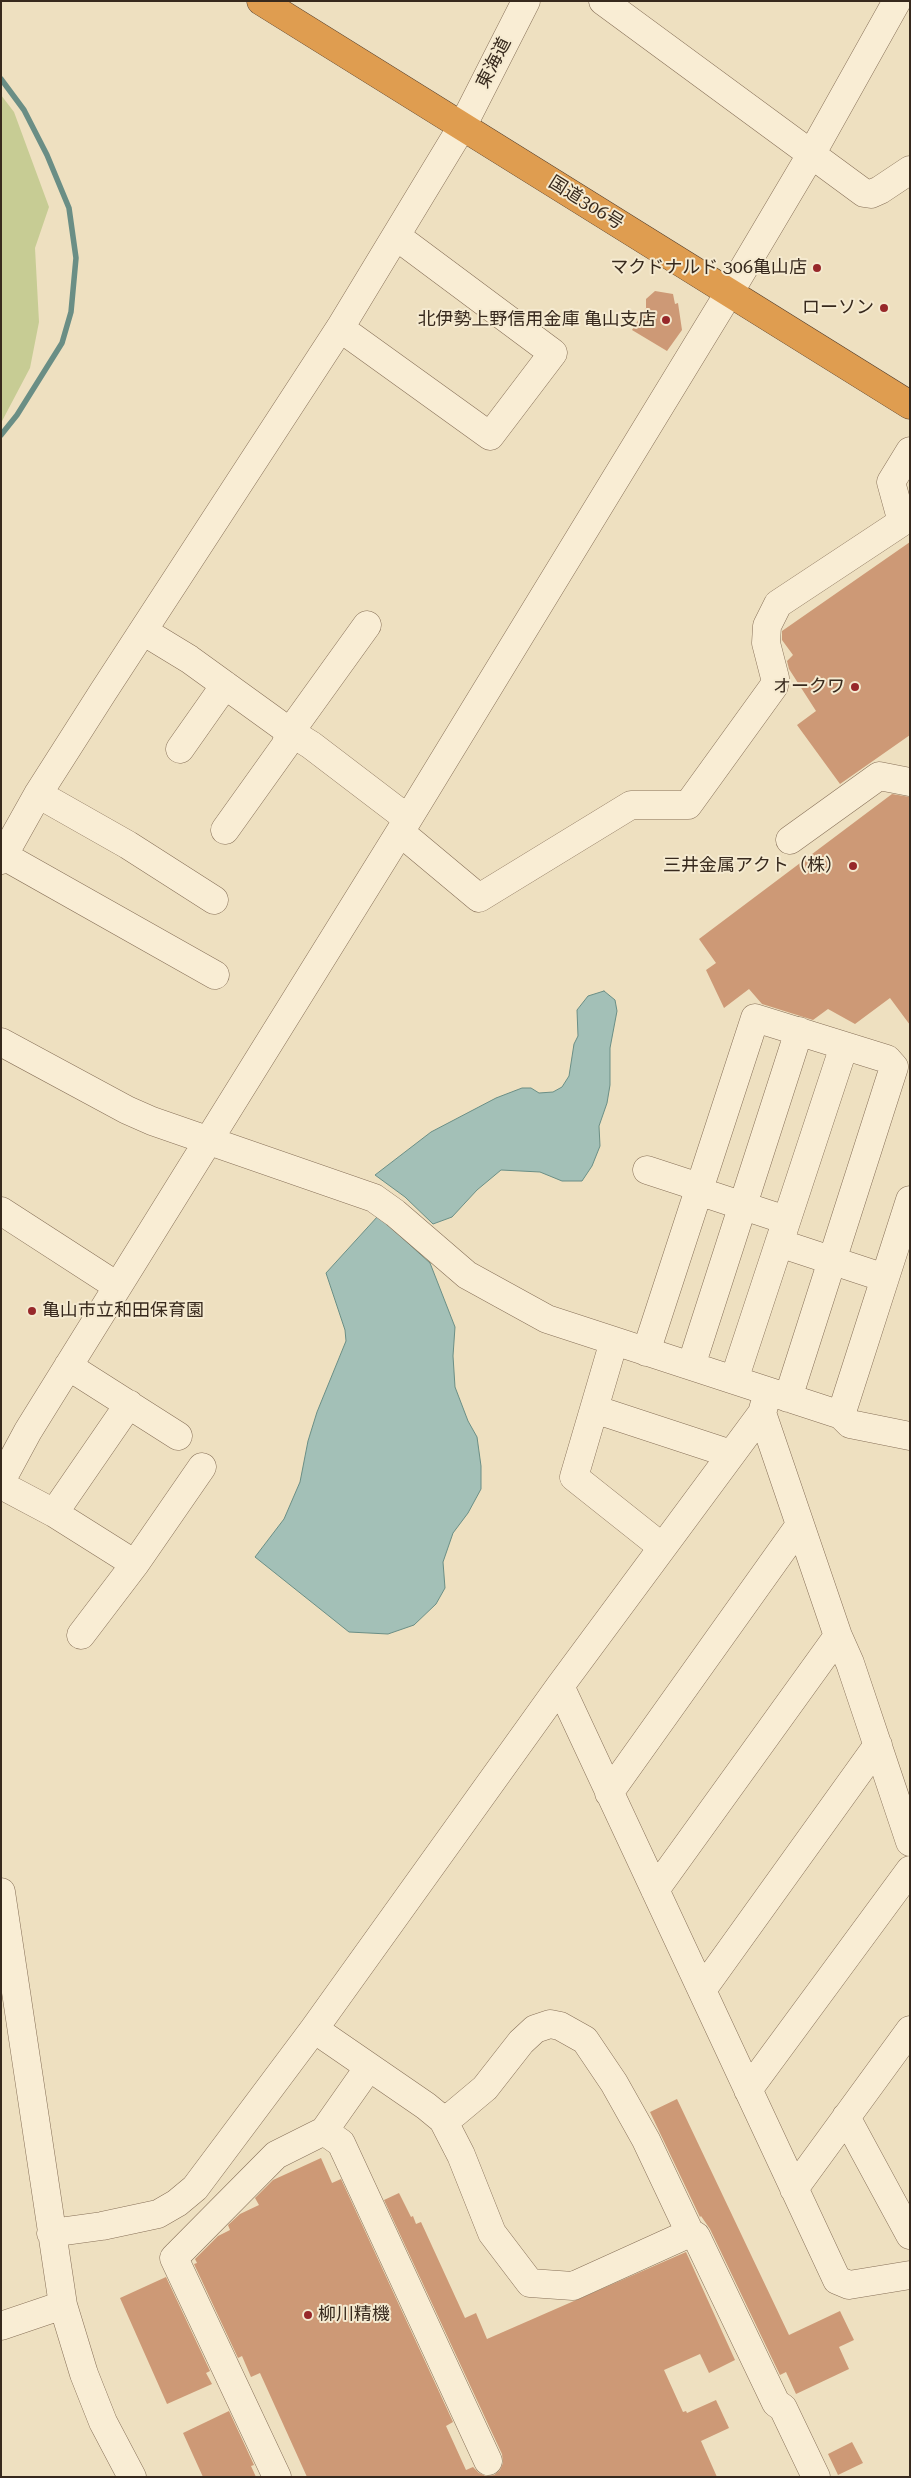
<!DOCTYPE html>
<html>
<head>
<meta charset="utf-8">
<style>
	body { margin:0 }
	#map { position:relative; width:911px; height:2478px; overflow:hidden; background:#eee0c0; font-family:"Roboto Serif",serif }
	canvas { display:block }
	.frame { position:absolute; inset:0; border:2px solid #37291d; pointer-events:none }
</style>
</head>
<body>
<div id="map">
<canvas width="911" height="2478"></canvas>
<div class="frame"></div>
</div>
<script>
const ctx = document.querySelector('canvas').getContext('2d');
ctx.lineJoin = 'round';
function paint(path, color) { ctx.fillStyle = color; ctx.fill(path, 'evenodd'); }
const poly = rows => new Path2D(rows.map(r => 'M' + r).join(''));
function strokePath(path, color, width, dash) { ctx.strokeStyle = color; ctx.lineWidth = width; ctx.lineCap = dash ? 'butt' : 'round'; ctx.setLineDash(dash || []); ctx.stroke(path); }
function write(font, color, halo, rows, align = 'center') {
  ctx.font = font + ' "Roboto Serif","Noto Sans JP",serif'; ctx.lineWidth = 4; ctx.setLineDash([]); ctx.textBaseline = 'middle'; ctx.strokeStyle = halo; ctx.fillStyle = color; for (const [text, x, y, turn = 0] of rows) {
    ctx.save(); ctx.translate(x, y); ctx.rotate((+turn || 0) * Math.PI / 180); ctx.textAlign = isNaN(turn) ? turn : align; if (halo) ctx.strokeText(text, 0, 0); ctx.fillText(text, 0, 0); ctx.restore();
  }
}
paint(poly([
	[1,95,14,112,49,207,35,248,39,322,30,368,1,423]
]), '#c7cc94');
const water = poly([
	[604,991,615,1000,617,1011,610,1048,610,1085,607,1103,599,1126,600,1146,592,1166,582,1181,562,1181,540,1172,501,1170,477,1190,452,1217,433,1224,405,1197,375,1175,431,1132,496,1098,522,1088,531,1088,539,1093,553,1092,562,1087,569,1076,574,1044,578,1036,577,1010,588,996,604,991],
	[378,1216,430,1263,455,1327,453,1356,455,1387,468,1421,477,1437,481,1466,481,1489,468,1513,453,1533,443,1562,445,1588,436,1604,414,1625,388,1634,349,1632,255,1557,284,1519,300,1482,308,1441,317,1412,346,1341,345,1330,326,1273,378,1216]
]);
paint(water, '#a3c0b7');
strokePath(water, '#6a8e85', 1);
strokePath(poly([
	[1,79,24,110,47,155,69,208,76,258,71,312,62,343,17,415,1,435]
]), '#6a8e85', 5.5);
paint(poly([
	[655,291,673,294,675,304,678,303,682,330,667,351,632,330,646,308,646,299],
	[910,542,910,735,840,784,797,725,816,711,789,669,787,661,793,655,782,640,782,631],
	[892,794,910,797,910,1025,890,998,855,1024,828,1009,813,1020,762,1004,749,989,724,1008,706,970,716,963,699,939],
	[677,2099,789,2335,840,2311,854,2340,839,2347,849,2369,796,2394,786,2372,780,2375,710,2229,701,2216,700,2217,650,2112],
	[321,2158,332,2183,341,2179,453,2422,446,2426,466,2470,473,2467,479,2473,486,2476,494,2475,500,2470,503,2463,502,2454,384,2200,399,2193,411,2217,413,2216,416,2224,421,2222,465,2318,476,2313,487,2339,686,2252,735,2360,709,2373,700,2354,664,2370,683,2412,686,2411,687,2413,716,2400,729,2428,701,2441,717,2477,307,2477,260,2373,251,2377,242,2356,238,2358,194,2264,197,2263,195,2259,218,2236,230,2230,228,2225,240,2214,259,2205,255,2198,273,2180],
	[166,2277,210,2371,206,2373,212,2384,167,2404,120,2298],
	[229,2411,254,2465,251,2466,256,2477,203,2477,183,2433],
	[852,2442,863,2463,838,2475,828,2454]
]), '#cd9976');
const minor = poly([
	[603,1,864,193,871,194,880,190,910,170],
	[340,328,490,436,553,353,396,236],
	[143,631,189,659,290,732,311,745,408,819],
	[180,749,225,685],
	[38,794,128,845,214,900],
	[225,830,285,746,290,732,367,625],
	[400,832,479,898,631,805,688,805,774,686,775,678,766,643,767,626,778,604,902,522,891,482,910,451],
	[790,840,879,776,910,782],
	[4,856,215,975],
	[1,860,38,794,103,692,340,328,463,125,526,1],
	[1,1042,127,1110,152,1121,374,1198,395,1213,467,1275,547,1319,841,1415,850,1424,910,1436],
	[647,1170,699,1187],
	[698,1191,786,1220],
	[1,1211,117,1286],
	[779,1243,885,1278],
	[614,1341,574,1477,662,1547],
	[646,1352,755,1018,887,1059,894,1067,788,1398],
	[68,1366,178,1436],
	[691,1366,799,1031],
	[734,1380,844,1046],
	[594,1409,731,1454],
	[762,1413,838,1636,850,1663,910,1842],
	[841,1415,910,1200],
	[1,1481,28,1431,400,832,729,293,812,153,897,1],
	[1,1485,54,1513,135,1564],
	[54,1513,129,1404],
	[81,1635,135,1564,202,1467],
	[560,1686,837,2280,849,2285,910,2275],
	[609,1793,800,1525],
	[655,1890,838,1636],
	[1,1892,63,2305,84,2374,103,2422,132,2477],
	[702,1990,878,1745],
	[314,2029,426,2106,443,2120,461,2155,492,2233,530,2283,573,2286,690,2233],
	[748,2090,910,1870],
	[846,2117,910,2235],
	[443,2120,454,2114,485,2088,521,2042,535,2029,550,2024,560,2026,585,2040,614,2083,646,2140,690,2233,696,2236,776,2403,783,2408,816,2477],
	[324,2131,341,2143,488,2461],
	[794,2189,910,2030],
	[51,2233,102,2226,158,2214,177,2203,195,2188,314,2029,560,1686,762,1413,768,1392],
	[1,2326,63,2305],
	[277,2477,174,2258,276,2155,324,2131,369,2067]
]);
const highway = poly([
	[261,1,910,405]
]);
strokePath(minor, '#877058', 29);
strokePath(highway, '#553f2d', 29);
strokePath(minor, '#f9edd4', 28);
strokePath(highway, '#df9d50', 28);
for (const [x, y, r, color] of [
	[817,268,5,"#97282a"],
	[884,308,5,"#97282a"],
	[666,320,5,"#97282a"],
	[855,687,5,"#97282a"],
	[853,866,5,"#97282a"],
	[32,1311,5,"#97282a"],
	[308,2315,5,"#97282a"]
]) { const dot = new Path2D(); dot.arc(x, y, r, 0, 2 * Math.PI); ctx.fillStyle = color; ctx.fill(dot); strokePath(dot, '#f5ead0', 2); }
write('18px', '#37291d', '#f5ead0', [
	["東海道",494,63,-63],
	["国道306号",586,203,32]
]);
write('18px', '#37291d', '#f5ead0', [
	["マクドナルド 306亀山店",807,268],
	["ローソン",874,308],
	["北伊勢上野信用金庫 亀山支店",656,320],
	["オークワ",845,687],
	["三井金属アクト（株）",843,866],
	["亀山市立和田保育園",42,1311,"left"],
	["柳川精機",318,2315,"left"]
], 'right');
</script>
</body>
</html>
